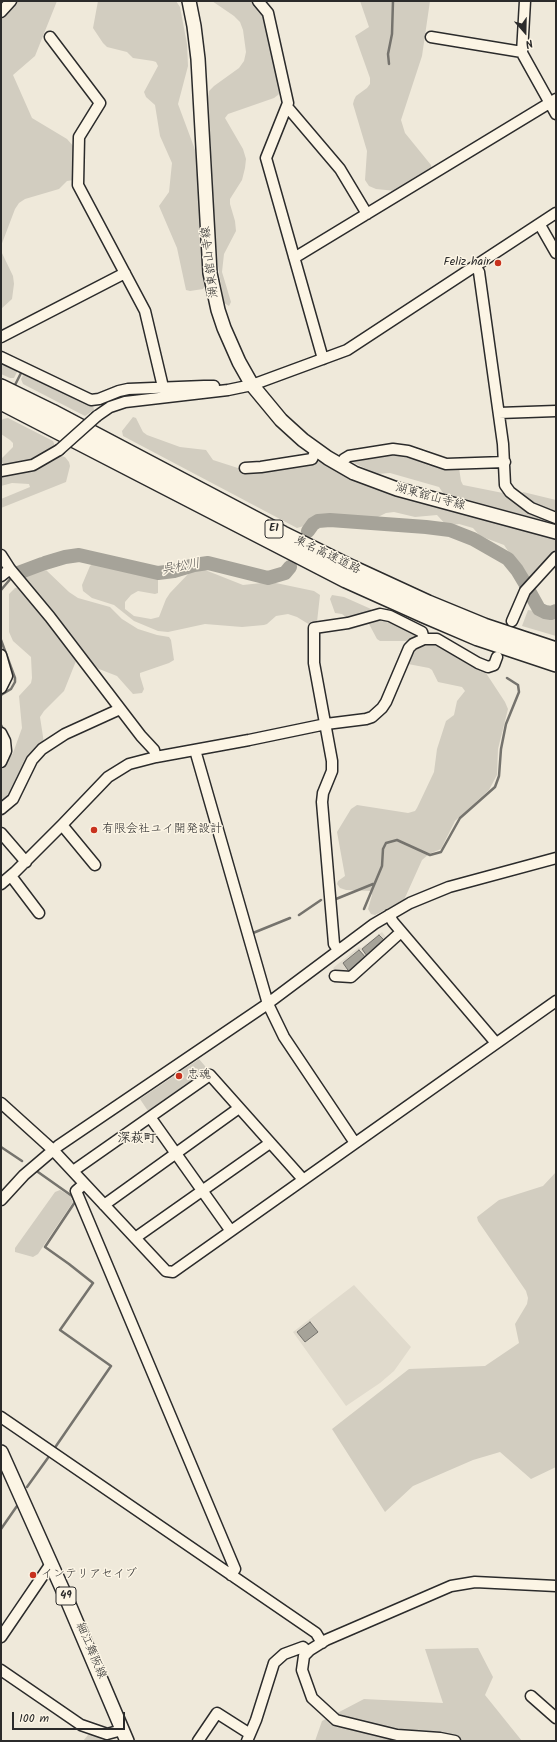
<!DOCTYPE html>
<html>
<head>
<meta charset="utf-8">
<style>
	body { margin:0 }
	#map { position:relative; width:557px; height:1742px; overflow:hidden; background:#efe9da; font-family:Kalam,sans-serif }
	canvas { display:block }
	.frame { position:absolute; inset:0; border:2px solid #2b2b2b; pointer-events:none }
	.north { position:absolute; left:505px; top:12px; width:40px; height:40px; -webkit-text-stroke:3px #fcf5e5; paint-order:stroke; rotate:160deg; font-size:11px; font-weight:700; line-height:16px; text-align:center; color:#2b2b2b }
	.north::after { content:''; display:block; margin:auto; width:14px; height:18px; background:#2b2b2b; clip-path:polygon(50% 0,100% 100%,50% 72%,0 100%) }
	.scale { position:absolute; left:12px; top:1712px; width:113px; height:18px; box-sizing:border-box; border:2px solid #2b2b2b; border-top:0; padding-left:5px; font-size:12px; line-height:14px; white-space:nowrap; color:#2b2b2b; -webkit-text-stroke:3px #fcf5e5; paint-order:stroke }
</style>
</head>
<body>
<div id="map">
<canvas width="557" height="1742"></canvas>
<div class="frame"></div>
<div class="north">N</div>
<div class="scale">100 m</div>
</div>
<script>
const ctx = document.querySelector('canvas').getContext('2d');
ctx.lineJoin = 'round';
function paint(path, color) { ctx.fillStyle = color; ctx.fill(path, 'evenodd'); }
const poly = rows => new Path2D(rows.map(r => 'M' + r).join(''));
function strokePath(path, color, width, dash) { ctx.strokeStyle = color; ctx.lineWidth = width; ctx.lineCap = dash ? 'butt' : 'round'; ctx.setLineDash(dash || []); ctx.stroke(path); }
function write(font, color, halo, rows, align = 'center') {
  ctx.font = font + ' Kalam,"Klee One",sans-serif'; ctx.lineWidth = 3; ctx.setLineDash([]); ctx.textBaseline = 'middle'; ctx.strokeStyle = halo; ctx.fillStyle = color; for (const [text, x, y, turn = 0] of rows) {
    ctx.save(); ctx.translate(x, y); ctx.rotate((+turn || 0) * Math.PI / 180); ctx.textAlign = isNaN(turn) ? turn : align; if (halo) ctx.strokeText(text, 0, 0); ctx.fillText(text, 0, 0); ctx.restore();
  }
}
paint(poly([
	[382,932,389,941,351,975,339,975,333,968,359,947,361,948],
	[354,1285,411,1347,394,1371,380,1383,346,1406,293,1332]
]), '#e0dacc');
paint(poly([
	[17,1,57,1,35,56,13,75,32,118,67,139,75,148,74,180,67,181,59,189,25,199,19,203,15,209,1,246,1,19],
	[98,1,176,1,180,7,187,44,188,66,178,104,197,155,202,255,206,284,203,289,190,291,186,290,177,248,159,206,169,192,172,163,160,136,155,105,146,97,144,92,158,66,156,62,153,61,133,58,127,52,107,47,103,43,93,28],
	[212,1,254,1,264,15,281,91,278,95,274,98,228,114,225,118,243,149,246,159,245,168,242,180,230,199,230,204,235,221,236,231,224,254,222,272,231,302,229,306,224,303,216,254,208,97,209,91,214,86,239,68,244,61,246,52,243,30,240,22,234,16],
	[360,1,430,1,422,56,401,120,405,133,431,165,432,171,396,191,376,189,369,186,365,180,367,151,353,104,354,100,356,96,367,88,370,84,370,78,355,36,369,27],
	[1,251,13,276,14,284,12,299,1,309],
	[1,361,18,370,14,378,10,378,1,374],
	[24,373,28,373,93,405,94,410,85,416,23,384,21,379],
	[133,417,136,418,143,432,147,435,180,447,206,450,213,460,241,469,321,461,556,537,556,551,532,577,527,579,504,545,480,536,473,528,459,524,447,526,437,515,415,517,394,512,386,513,372,520,366,521,323,518,317,519,304,526,297,528,123,436,122,431],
	[8,418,53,441,55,446,32,460,23,463,3,465,1,459,13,447,13,443,10,440,1,434,1,421,3,419],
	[397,453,459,468,461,481,463,485,508,494,556,521,556,524,443,493,439,487,390,473,377,474,350,461,351,459],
	[61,456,65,457,69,462,70,466,66,482,1,508,1,499,30,487,29,484,12,483,1,486,1,476,35,470],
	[523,492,556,500,556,515,545,511,520,495],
	[95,562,154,575,158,578,158,593,155,594,138,591,131,595,125,602,125,609,134,616,151,619,159,617,166,599,170,593,190,572,200,568,243,585,271,582,314,591,320,595,317,622,315,624,310,625,297,617,288,614,276,616,267,624,264,625,242,627,205,624,168,632,158,631,134,621,114,605,92,598,83,591,82,585,90,566],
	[37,569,46,570,69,592,78,598,110,607,122,619,138,629,157,635,169,637,171,640,174,660,169,663,140,673,140,676,144,689,142,693,133,694,117,676,99,669,89,661,22,576,25,573],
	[19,587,47,620,75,658,76,661,64,691,44,711,40,717,44,743,15,792,1,807,1,771,13,753,22,728,19,696,31,683,32,678,31,657,13,641,9,632,9,594,15,588],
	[332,595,344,597,371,609,372,611,348,619,342,614,335,613,330,599],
	[528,610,556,614,556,636,522,626],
	[384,618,417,634,418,636,407,641,380,641,377,639,369,624,349,630,347,629,347,628],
	[436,643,484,670,505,702,508,709,498,749,497,775,489,790,455,821,441,849,429,854,422,860,404,900,375,915,371,914,368,909,372,895,371,891,346,890,340,888,337,884,338,881,345,876,337,832,351,809,357,805,408,813,415,811,417,808,434,772,437,749,446,721,454,715,457,701,465,691,462,687,438,682,432,670,429,668,408,664,407,661,409,655,420,644],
	[199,1059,210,1072,150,1114,140,1099],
	[556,1172,556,1467,531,1479,500,1452,473,1460,413,1486,385,1512,332,1429,409,1369,485,1366,519,1343,515,1324,527,1304,528,1298,526,1291,478,1221,477,1217,499,1200,543,1186],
	[60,1190,70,1196,73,1202,38,1254,33,1257,15,1252,15,1248,55,1192],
	[478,1648,493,1677,485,1695,522,1741,315,1741,322,1721,364,1699,443,1703,425,1649],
	[92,1734,96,1736,104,1741,83,1741,88,1735]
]), '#d2cdc0');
const water = poly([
	[379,935,385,941,367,956,362,949,379,935],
	[359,950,367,959,350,973,343,963,359,950],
	[310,1322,318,1332,305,1342,297,1332,310,1322]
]);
paint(water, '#a6a399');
strokePath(water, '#75736d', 1);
strokePath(poly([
	[389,64,388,54,392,34,393,1],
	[14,387,22,371],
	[1,590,12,577],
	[1,640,15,678,15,682,11,689,1,695],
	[1,725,4,731],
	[336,899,373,884],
	[364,909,382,866,383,849,386,843,397,840,430,855,441,852,460,818,495,787,499,776,501,749,506,724,519,692,518,685,507,678],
	[299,915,321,900],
	[253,933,290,918],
	[1,1147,22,1161],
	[38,1172,72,1196,75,1202,45,1247,69,1264,93,1283,60,1330,111,1366,54,1449],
	[27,1487,50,1455],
	[1,1529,17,1506]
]), '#75736d', 2.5);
strokePath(poly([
	[308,531,313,524,318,521,330,520,426,527,450,530,473,539,508,559,517,570,526,585],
	[45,563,65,557,79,555,158,573,174,571,194,565,208,563,268,578,285,573,290,567],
	[18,573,42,564],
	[529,591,539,609,545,612,551,613,556,611]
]), '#a6a399', 14);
const minor = poly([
	[258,1,268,13,288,103,266,158,323,359],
	[525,1,522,53,556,114],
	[1,12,11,1],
	[50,37,100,103,79,137,78,185,145,311,163,387],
	[431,37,522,52],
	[286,108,289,109,340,169,367,214],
	[540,225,556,253],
	[294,257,299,255,556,99],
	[475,266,479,272,503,444,505,485,510,492,531,508,556,518],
	[1,337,125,273],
	[1,357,91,400,99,399,119,391,128,389,204,386,214,386,214,390],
	[499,413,556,411],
	[97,416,110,407,125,402,228,390,252,385,347,350,556,213],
	[341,466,344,459,349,456,393,449,408,451,446,464,505,462],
	[245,468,261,467,312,459,316,450],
	[1,471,33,465,59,450],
	[1,555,10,569,50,617,141,736,154,750,156,757],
	[1,576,10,569],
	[512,621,525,591,556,557],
	[1,655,7,676,1,688],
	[1,733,5,741,6,751,1,762],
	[195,750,268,1004,284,1037,355,1143],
	[1,809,13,799,32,760,42,749,65,734,120,709],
	[62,825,95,865],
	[1,833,26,862],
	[11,876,39,913],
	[1,884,15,872,62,825,108,777,129,764,156,757,249,740,326,724,366,719,372,717,382,708,386,702,409,648,413,644,424,639,437,639,478,663,488,667,494,665,497,657],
	[389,915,393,922,496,1043],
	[338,950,334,944,322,802,323,793,332,771,332,761,314,663,314,628,348,623,380,614,390,616,422,632,424,639],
	[335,976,351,977,401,932],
	[1,1103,53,1150,166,1271,173,1272,556,1001],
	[150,1117,228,1227],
	[73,1171,210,1075,300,1176],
	[84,1184,76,1191,235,1569,231,1575],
	[1,1200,24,1175,58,1146,263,1007,374,924,410,903,449,887,556,858],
	[104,1205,239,1108],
	[135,1238,270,1143],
	[1,1417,316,1633,322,1643],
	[1,1637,48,1568,53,1566],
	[1,1670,81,1725,107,1734,122,1730],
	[531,1696,556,1718],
	[198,1741,217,1713,250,1734],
	[247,1741,256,1720,274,1663,284,1654,303,1647,308,1652],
	[455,1741,440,1738,397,1735,336,1720,312,1698,302,1670,304,1656,310,1650,326,1640,451,1586,475,1582,556,1586]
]);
const major = poly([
	[189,1,194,26,198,59,210,273,218,310,224,328,239,362,252,385,281,420,303,440,328,458,354,473,397,489,556,532],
	[1,1452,65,1595,127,1741]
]);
const highway = poly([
	[1,387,52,412,283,534,352,568,428,603,484,626,556,650],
	[1,402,346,580,424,615,478,638,556,664]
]);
strokePath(minor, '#2b2b2b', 13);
strokePath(major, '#2b2b2b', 16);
strokePath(highway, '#2b2b2b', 18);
strokePath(minor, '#fcf5e5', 10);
strokePath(major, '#fcf5e5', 13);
strokePath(highway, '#fcf5e5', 15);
const minorBridge = poly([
	[59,450,97,416]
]);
strokePath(minorBridge, '#2b2b2b', 13, []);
strokePath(minorBridge, '#fcf5e5', 10);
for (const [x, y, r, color] of [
	[498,263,4,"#c8321e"],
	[94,830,4,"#c8321e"],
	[179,1076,4,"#c8321e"],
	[33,1575,4,"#c8321e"]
]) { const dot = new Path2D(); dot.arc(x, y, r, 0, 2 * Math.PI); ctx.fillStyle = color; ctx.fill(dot); strokePath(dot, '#fcf5e5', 1.5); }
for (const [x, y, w] of [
	[274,529,18],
	[66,1596,20]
]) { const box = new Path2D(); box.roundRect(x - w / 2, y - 9, w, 18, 3); ctx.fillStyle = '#fcf5e5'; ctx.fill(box); strokePath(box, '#2b2b2b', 1); }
write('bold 11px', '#2b2b2b', null, [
	["E1",274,529],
	["49",66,1596]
]);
write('12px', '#2b2b2b', '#fcf5e5', [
	["湖東舘山寺線",211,262,-97],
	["湖東舘山寺線",430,498,15],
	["東名高速道路",327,556,26],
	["細江舞阪線",90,1651,67]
]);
write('12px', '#2b2b2b', '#fcf5e5', [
	["Feliz hair",490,263,"right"],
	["有限会社ユイ開発設計",102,830],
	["忠魂",187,1076],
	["インテリアセイブ",41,1575]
], 'left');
write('italic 13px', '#565552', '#fcf5e5', [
	["呉松川",181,568,-11]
]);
write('bold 13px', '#2b2b2b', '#fcf5e5', [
	["深萩町",137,1140]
]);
</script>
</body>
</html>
